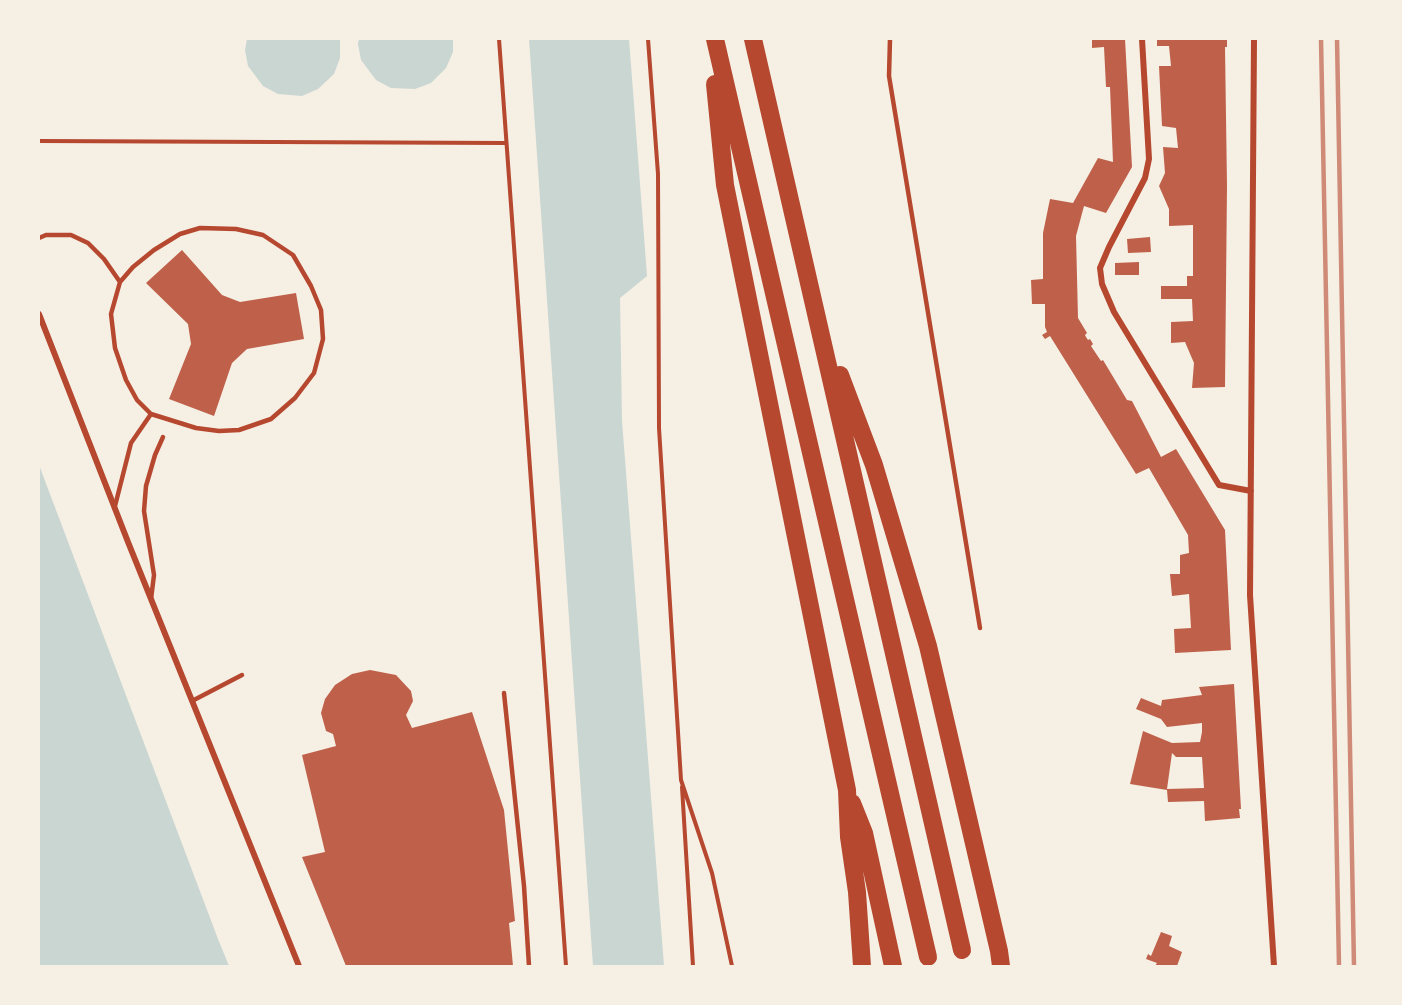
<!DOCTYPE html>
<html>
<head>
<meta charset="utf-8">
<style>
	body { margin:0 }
	#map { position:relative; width:1402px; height:1005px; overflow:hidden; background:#f6efe4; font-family:Roboto,sans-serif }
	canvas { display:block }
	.frame { position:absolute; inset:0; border:40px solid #f6efe4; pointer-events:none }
</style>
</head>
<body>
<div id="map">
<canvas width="1402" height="1005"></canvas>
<div class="frame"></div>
</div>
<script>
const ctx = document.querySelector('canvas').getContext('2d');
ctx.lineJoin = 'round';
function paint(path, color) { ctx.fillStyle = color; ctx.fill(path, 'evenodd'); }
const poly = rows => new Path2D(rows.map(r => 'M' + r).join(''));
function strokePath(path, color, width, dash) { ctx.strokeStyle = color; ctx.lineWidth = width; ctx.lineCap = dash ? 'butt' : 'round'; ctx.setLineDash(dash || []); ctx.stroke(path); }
paint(poly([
	[247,39,340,39,340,58,334,74,318,89,302,96,278,94,263,86,248,66,245,50],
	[359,39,453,39,453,52,446,68,431,83,415,89,391,88,376,80,361,60,358,44],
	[529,39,629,39,647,276,620,298,622,421,664,966,593,966],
	[39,465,218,939,229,966,39,966]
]), '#c9d6d2');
paint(poly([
	[1092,39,1125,39,1132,167,1106,213,1084,206,1076,236,1078,318,1087,333,1085,335,1086,337,1088,340,1090,339,1093,344,1091,346,1101,361,1103,360,1127,400,1132,401,1161,457,1176,449,1225,530,1231,650,1175,653,1174,629,1191,628,1189,594,1172,596,1170,574,1180,574,1180,555,1189,553,1188,535,1149,468,1136,474,1050,336,1045,339,1042,335,1047,332,1045,327,1045,304,1032,304,1031,280,1043,279,1043,233,1050,199,1073,203,1098,158,1113,162,1110,87,1106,87,1104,47,1092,48],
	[1157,39,1227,39,1227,47,1225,47,1227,186,1225,387,1192,388,1194,363,1185,342,1171,343,1171,322,1193,321,1192,299,1161,299,1161,286,1187,286,1187,276,1193,276,1193,225,1169,226,1169,209,1159,186,1165,173,1163,147,1178,148,1176,128,1162,126,1159,66,1171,66,1169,46,1157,46],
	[1150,237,1151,252,1128,253,1127,239],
	[182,250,222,295,240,302,296,293,304,339,247,349,232,363,214,416,169,399,191,344,188,324,146,283],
	[1139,262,1139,275,1115,275,1115,263],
	[370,670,396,675,411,691,413,701,406,715,412,728,472,712,504,810,515,921,509,923,513,966,346,966,302,857,325,852,302,755,336,746,333,734,326,731,321,713,325,699,335,685,352,674],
	[1234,684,1241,809,1239,809,1240,818,1205,821,1204,801,1168,802,1167,790,1130,784,1143,731,1172,743,1200,742,1202,732,1202,723,1167,727,1161,719,1136,709,1141,698,1161,706,1162,700,1202,695,1199,687],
	[1172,753,1176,757,1202,757,1204,788,1167,789],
	[1161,932,1172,936,1169,946,1182,952,1177,966,1155,966,1157,963,1146,959,1148,954,1151,956]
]), '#bf614a');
strokePath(poly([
	[499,39,566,966],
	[648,39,658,174,659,428,681,780,712,873,732,966],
	[39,141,506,143],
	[682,787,693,966]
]), '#b5482f', 4);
strokePath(poly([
	[890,39,889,76,980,628],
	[39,238,46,235,71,235,88,243,104,259,120,282],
	[115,506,131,443,151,414,196,428,219,431,239,430,271,419,295,398,314,373,323,339,321,310,311,286,293,255,263,235,236,229,200,228,180,234,154,250,133,267,120,282,111,314,115,348,126,380,137,400,151,414],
	[151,599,154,575,144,511,146,486,155,455,163,437],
	[504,693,524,886,529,966],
	[192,701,242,675]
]), '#b5482f', 4.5);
strokePath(poly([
	[1142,39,1149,159,1145,178,1109,247,1100,268,1102,284,1114,312,1219,485,1251,491],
	[1254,39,1250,595,1274,966],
	[39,314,128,542,299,966]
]), '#b5482f', 6);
strokePath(poly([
	[715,39,928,957],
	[753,39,962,950],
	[715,84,725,185,847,790,849,837,857,892,862,966],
	[840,375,874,465,928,646,999,951,1001,966],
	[852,803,864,833,893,966]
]), '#b5482f', 18);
strokePath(poly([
	[1321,39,1339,966],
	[1337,39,1354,966]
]), '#cf8b77', 4.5);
</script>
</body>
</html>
